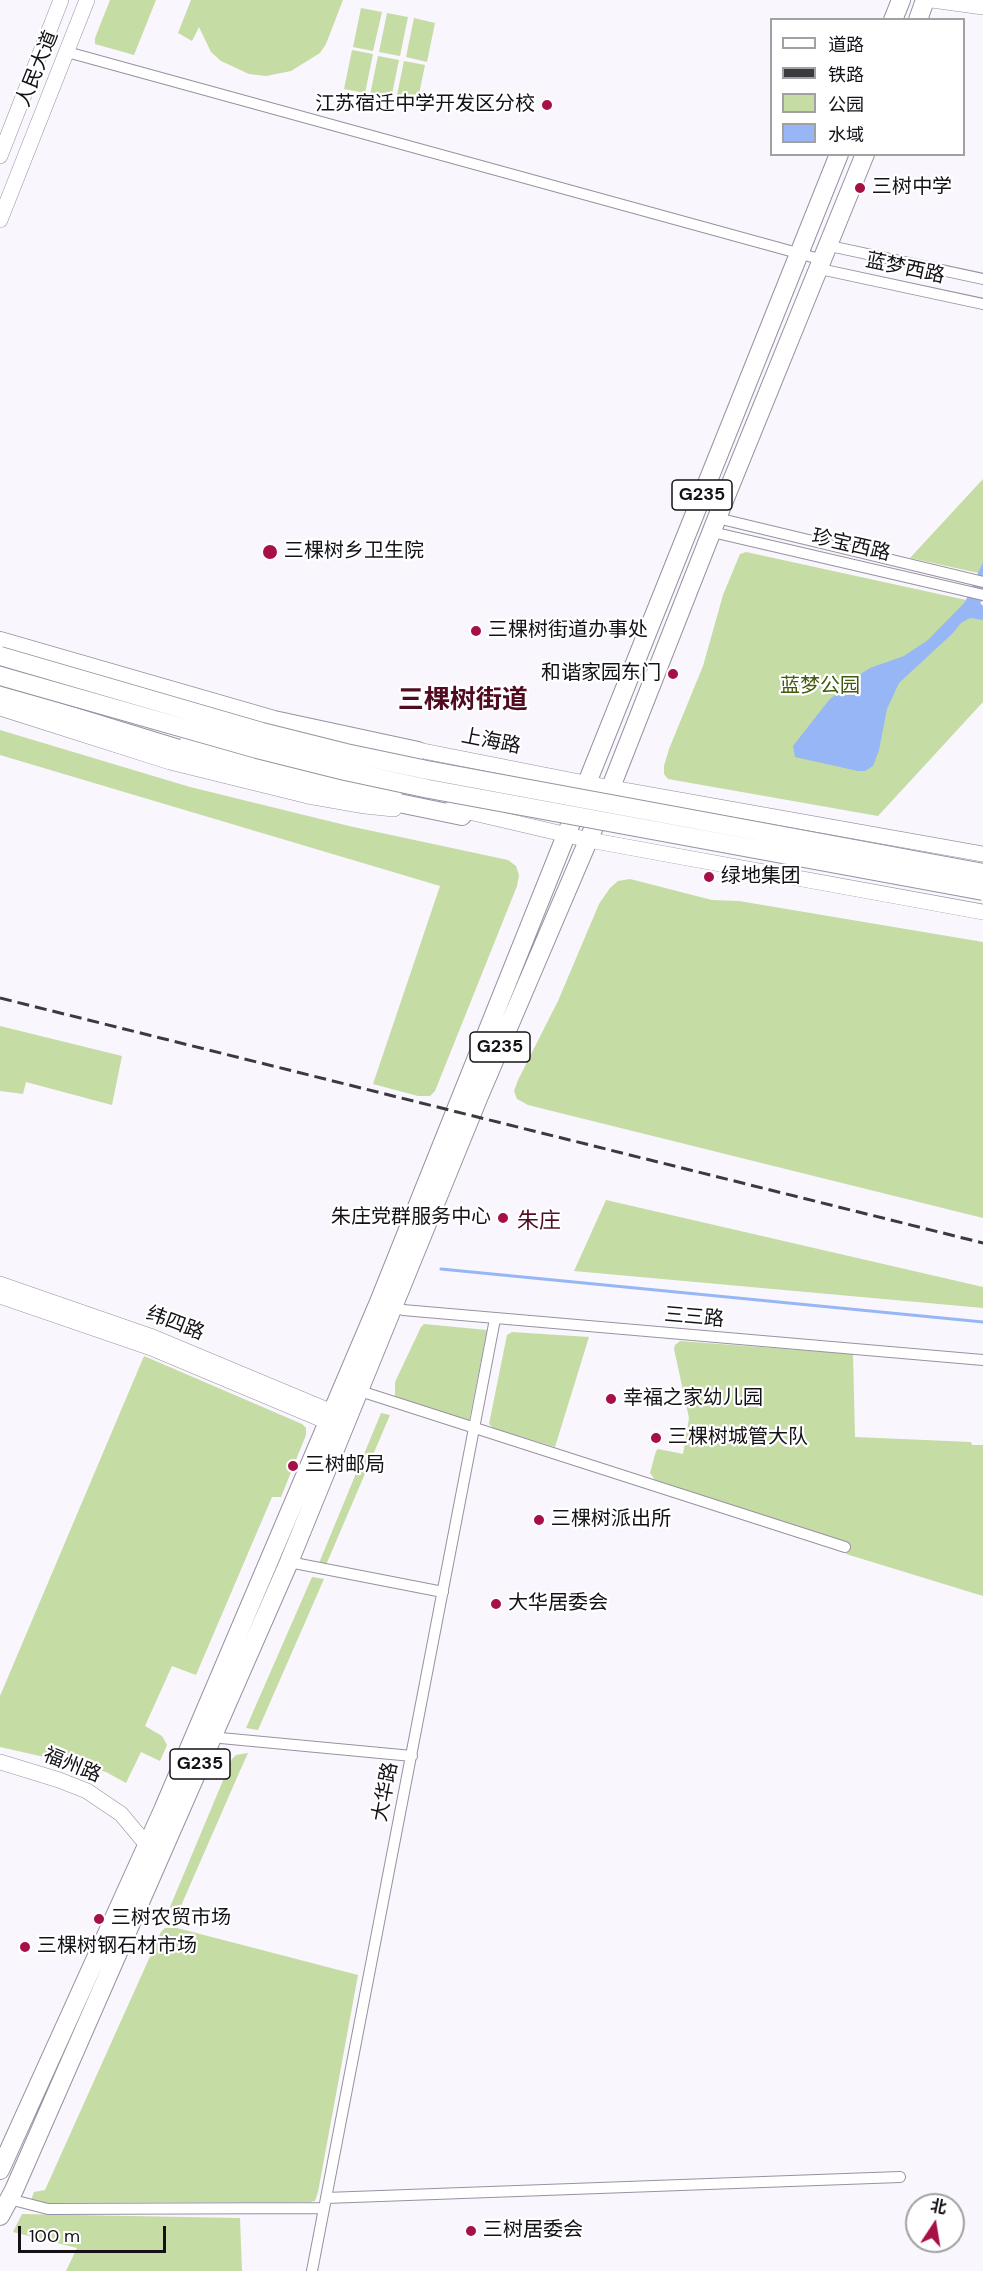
<!DOCTYPE html>
<html>
<head>
<meta charset="utf-8">
<style>
	body { margin:0 }
	#map { position:relative; width:983px; height:2271px; overflow:hidden; background:#f9f6fd; font-family:"DM Sans","Noto Sans SC",sans-serif }
	canvas { display:block }
	.legend { position:absolute; left:770px; top:18px; width:195px; height:138px; box-sizing:border-box; background:#fff; border:2px solid #a1a0a2; margin:0; padding:8px 10px; list-style:none; font-size:18px; color:#141117 }
	.legend li { display:flex; align-items:center; gap:12px; height:30px }
	.legend b { width:30px; border:2px solid #a1a0a2 }
	.north { position:absolute; left:905px; top:2193px; width:60px; height:60px; box-sizing:border-box; background:#fff; border:2px solid #a1a0a2; border-radius:50%; rotate:12deg; font-size:16px; font-weight:700; line-height:24px; text-align:center; color:#141117 }
	.north::after { content:''; display:block; margin:auto; width:21px; height:27px; background:#a61046; clip-path:polygon(50% 0,100% 100%,50% 72%,0 100%) }
	.scale { position:absolute; left:18px; top:2226px; width:148px; height:27px; box-sizing:border-box; border:3px solid #141117; border-top:0; padding-left:8px; font-size:18px; line-height:21px; white-space:nowrap; color:#141117; -webkit-text-stroke:4px #fff; paint-order:stroke }
</style>
</head>
<body>
<div id="map">
<canvas width="983" height="2271"></canvas>
<ul class="legend">
<li><b style="height:8px;background:#fff"></b>道路</li>
<li><b style="height:8px;background:#3c393f"></b>铁路</li>
<li><b style="height:16px;background:#c5dca4"></b>公园</li>
<li><b style="height:16px;background:#97b6f6"></b>水域</li>
</ul>
<div class="north">北</div>
<div class="scale">100 m</div>
</div>
<script>
const ctx = document.querySelector('canvas').getContext('2d');
ctx.lineJoin = 'round';
function paint(path, color) { ctx.fillStyle = color; ctx.fill(path, 'evenodd'); }
const poly = rows => new Path2D(rows.map(r => 'M' + r).join(''));
function strokePath(path, color, width, dash) { ctx.strokeStyle = color; ctx.lineWidth = width; ctx.lineCap = dash ? 'butt' : 'round'; ctx.setLineDash(dash || []); ctx.stroke(path); }
function write(font, color, halo, rows, align = 'center') {
  ctx.font = font + ' "DM Sans","Noto Sans SC",sans-serif'; ctx.lineWidth = 4.5; ctx.setLineDash([]); ctx.textBaseline = 'middle'; ctx.strokeStyle = halo; ctx.fillStyle = color; for (const [text, x, y, turn = 0] of rows) {
    ctx.save(); ctx.translate(x, y); ctx.rotate((+turn || 0) * Math.PI / 180); ctx.textAlign = isNaN(turn) ? turn : align; if (halo) ctx.strokeText(text, 0, 0); ctx.fillText(text, 0, 0); ctx.restore();
  }
}
paint(poly([
	[110,0,156,0,134,55,95,44,95,38],
	[191,0,343,0,326,44,320,53,291,71,266,76,249,74,221,61,211,52,199,27,192,41,178,33],
	[361,8,382,12,373,51,353,47],
	[387,13,408,17,400,56,379,52],
	[414,18,435,23,427,62,406,57],
	[352,50,373,54,365,93,344,89],
	[378,56,399,60,391,99,370,95],
	[404,61,425,65,417,104,396,100],
	[983,479,983,574,910,558],
	[746,552,980,603,983,606,983,702,878,816,668,779,664,774,664,766,669,749,703,666,723,595,740,554],
	[0,730,190,787,349,826,508,860,516,866,519,875,517,886,435,1091,430,1096,418,1096,373,1084,440,886,0,755],
	[630,879,712,900,739,901,983,942,983,1218,528,1105,517,1099,514,1091,518,1080,558,1001,599,904,610,888,618,881],
	[0,1026,122,1056,112,1105,26,1082,23,1094,0,1091],
	[606,1200,983,1287,983,1308,574,1271],
	[424,1324,487,1330,469,1421,395,1397,395,1382,421,1327],
	[512,1332,589,1337,555,1447,493,1428,489,1424,507,1335],
	[680,1341,853,1354,855,1437,971,1442,972,1445,983,1445,983,1596,846,1554,848,1545,655,1480,650,1473,656,1451,658,1449,683,1454,689,1418,674,1349,675,1345],
	[144,1356,302,1424,306,1428,306,1435,281,1497,272,1497,196,1675,172,1666,145,1726,162,1736,167,1745,160,1761,141,1752,126,1783,106,1772,93,1768,0,1747,0,1696],
	[381,1413,390,1415,326,1565,319,1563],
	[312,1577,324,1579,258,1730,246,1728],
	[248,1753,239,1773,177,1915,171,1912,170,1907,232,1759,236,1755],
	[165,1928,177,1928,358,1975,318,2192,315,2201,310,2202,41,2203,31,2200,34,2192,45,2190,161,1932],
	[22,2214,240,2218,242,2271,66,2271,77,2248,13,2232]
]), '#c5dca4');
paint(poly([
	[983,562,983,600,980,603,983,606,983,620,970,618,961,623,953,633,899,683,887,709,879,750,873,766,865,771,858,771,795,757,793,746,829,700,856,677,870,668,904,656,928,640,965,602]
]), '#97b6f6');
strokePath(poly([
	[441,1269,983,1322]
]), '#97b6f6', 3);
const street = poly([
	[67,52,823,260],
	[830,246,983,279],
	[820,269,983,304],
	[717,518,983,582],
	[712,532,983,595],
	[403,1310,983,1360],
	[360,1391,845,1547],
	[289,1562,443,1592],
	[210,1737,412,1756],
	[326,2198,900,2177],
	[9,2199,48,2209,324,2208],
	[312,2271,495,1319]
]);
const secondary = poly([
	[932,0,983,7],
	[0,156,61,0],
	[0,220,87,0],
	[0,708,170,762,308,796,365,806,394,809],
	[187,743,394,794],
	[408,748,585,783,983,854],
	[452,808,589,840,983,912],
	[0,1284,150,1336,332,1412],
	[0,1296,154,1349,328,1422],
	[0,1762,59,1780,87,1791,121,1814,147,1845]
]);
const highway = poly([
	[893,20,901,0],
	[918,20,925,0],
	[0,641,274,720,418,751],
	[0,694,228,764,311,785,462,816],
	[0,2170,163,1810,379,1302,839,154],
	[0,2216,14,2190,289,1562,479,1096,611,787,717,518,865,154]
]);
strokePath(street, '#9991a2', 12);
strokePath(secondary, '#9991a2', 16);
strokePath(highway, '#9991a2', 20);
strokePath(street, '#fff', 10);
strokePath(secondary, '#fff', 15);
strokePath(highway, '#fff', 18);
strokePath(poly([
	[0,998,983,1243]
]), '#3c393f', 3, [12, 6]);
const highwayBridge = poly([
	[0,656,262,732,346,753,427,770,983,873],
	[0,676,257,749,345,771,429,789,983,891]
]);
strokePath(highwayBridge, '#9991a2', 20, []);
strokePath(highwayBridge, '#fff', 18);
for (const [x, y, r, color] of [
	[547,105,6,"#a61046"],
	[860,188,6,"#a61046"],
	[270,552,8,"#a61046"],
	[476,631,6,"#a61046"],
	[673,674,6,"#a61046"],
	[709,877,6,"#a61046"],
	[503,1218,6,"#a61046"],
	[611,1399,6,"#a61046"],
	[656,1438,6,"#a61046"],
	[293,1466,6,"#a61046"],
	[539,1520,6,"#a61046"],
	[496,1604,6,"#a61046"],
	[99,1919,6,"#a61046"],
	[25,1947,6,"#a61046"],
	[471,2231,6,"#a61046"]
]) { const dot = new Path2D(); dot.arc(x, y, r, 0, 2 * Math.PI); ctx.fillStyle = color; ctx.fill(dot); strokePath(dot, '#fff', 2); }
for (const [x, y, w] of [
	[702,495,60],
	[500,1047,60],
	[200,1764,60]
]) { const box = new Path2D(); box.roundRect(x - w / 2, y - 15, w, 30, 4.5); ctx.fillStyle = '#fff'; ctx.fill(box); strokePath(box, '#141117', 1.5); }
write('bold 18px', '#141117', null, [
	["G235",702,495],
	["G235",500,1047],
	["G235",200,1764]
]);
write('20px', '#141117', '#fff', [
	["人民大道",38,69,-68],
	["蓝梦西路",905,269,12],
	["珍宝西路",851,546,13],
	["上海路",491,742,11],
	["三三路",694,1318,5],
	["纬四路",175,1324,21],
	["福州路",72,1766,22],
	["大华路",386,1792,-79]
]);
write('20px', '#141117', '#fff', [
	["江苏宿迁中学开发区分校",535,105,"right"],
	["三树中学",872,188],
	["三棵树乡卫生院",284,552],
	["三棵树街道办事处",488,631],
	["和谐家园东门",661,674,"right"],
	["绿地集团",721,877],
	["朱庄党群服务中心",491,1218,"right"],
	["幸福之家幼儿园",623,1399],
	["三棵树城管大队",668,1438],
	["三树邮局",305,1466],
	["三棵树派出所",551,1520],
	["大华居委会",508,1604],
	["三树农贸市场",111,1919],
	["三棵树钢石材市场",37,1947],
	["三树居委会",483,2231]
], 'left');
write('20px', '#435b0f', '#fff', [
	["蓝梦公园",820,687]
]);
write('22px', '#500b20', '#fff', [
	["朱庄",539,1222]
]);
write('bold 26px', '#500b20', '#fff', [
	["三棵树街道",463,701]
]);
</script>
</body>
</html>
